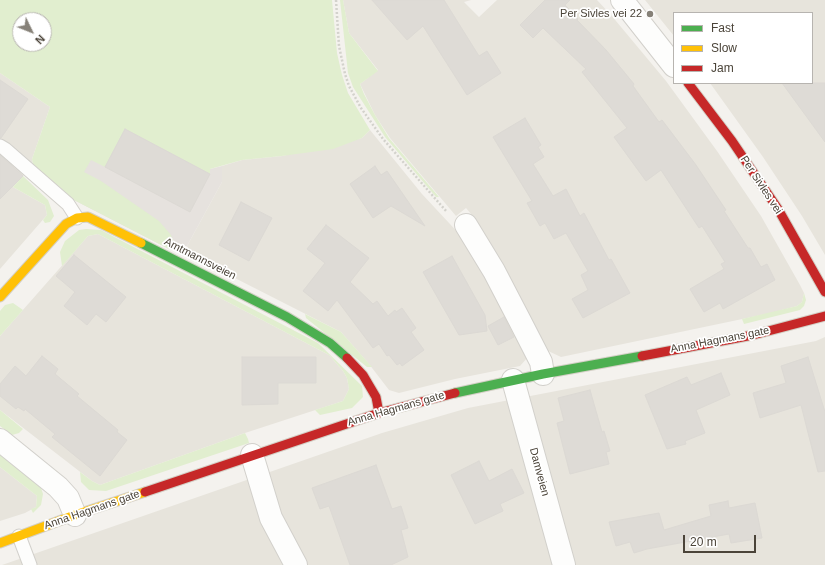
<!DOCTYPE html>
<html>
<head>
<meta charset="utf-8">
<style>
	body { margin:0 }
	#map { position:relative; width:825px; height:565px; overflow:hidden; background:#f4f2ee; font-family:Helvetica,sans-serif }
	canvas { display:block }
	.legend { position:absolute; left:673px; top:12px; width:140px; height:72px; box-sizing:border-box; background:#fff; border:1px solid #b7b4b0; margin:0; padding:5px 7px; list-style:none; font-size:12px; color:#4b4439 }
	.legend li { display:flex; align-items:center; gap:8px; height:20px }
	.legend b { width:20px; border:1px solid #b7b4b0 }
	.north { position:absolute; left:12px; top:12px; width:40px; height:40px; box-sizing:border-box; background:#fff; border:1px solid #b7b4b0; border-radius:50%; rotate:133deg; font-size:11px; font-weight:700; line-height:16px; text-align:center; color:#4b4439 }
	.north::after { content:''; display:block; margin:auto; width:14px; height:18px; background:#868178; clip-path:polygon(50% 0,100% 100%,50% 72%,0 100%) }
	.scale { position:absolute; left:683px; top:535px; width:73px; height:18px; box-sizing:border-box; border:2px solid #4b4439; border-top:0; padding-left:5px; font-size:12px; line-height:14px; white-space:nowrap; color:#4b4439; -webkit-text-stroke:3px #fff; paint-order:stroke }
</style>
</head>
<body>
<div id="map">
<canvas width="825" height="565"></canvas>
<ul class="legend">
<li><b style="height:5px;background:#4caf50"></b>Fast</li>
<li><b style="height:5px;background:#ffc107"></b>Slow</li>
<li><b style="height:5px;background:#c62828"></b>Jam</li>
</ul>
<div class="north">N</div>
<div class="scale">20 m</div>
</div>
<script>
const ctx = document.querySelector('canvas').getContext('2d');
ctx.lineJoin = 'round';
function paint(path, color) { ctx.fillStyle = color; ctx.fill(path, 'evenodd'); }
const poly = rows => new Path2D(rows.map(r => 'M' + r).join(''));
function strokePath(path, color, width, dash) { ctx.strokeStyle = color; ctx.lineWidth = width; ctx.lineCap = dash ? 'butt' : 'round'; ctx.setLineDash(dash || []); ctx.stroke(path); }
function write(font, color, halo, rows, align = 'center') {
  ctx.font = font + ' Helvetica,sans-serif'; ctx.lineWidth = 3.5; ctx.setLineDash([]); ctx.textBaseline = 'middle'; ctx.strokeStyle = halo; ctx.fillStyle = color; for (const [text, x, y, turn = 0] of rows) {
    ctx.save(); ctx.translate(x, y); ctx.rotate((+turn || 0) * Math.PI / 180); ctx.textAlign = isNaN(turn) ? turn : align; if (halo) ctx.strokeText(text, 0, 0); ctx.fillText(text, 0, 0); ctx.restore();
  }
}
paint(poly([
	[343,0,471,0,464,2,479,17,497,0,597,0,611,15,666,81,717,151,761,216,800,285,804,293,802,302,797,306,771,313,561,357,546,350,477,221,466,208,456,216,390,138,375,115,360,84,378,70,349,33],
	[645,0,825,0,825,255,802,216,763,157,710,83,812,83,812,13,674,13,674,36],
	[0,73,50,107,32,159,33,165,13,187,45,205,47,215,0,269],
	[370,130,422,194,463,238,493,288,528,357,520,366,455,379,399,393,389,390,369,364,341,332,225,273,193,258,187,246,222,182,222,166,242,160,282,156,362,138],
	[98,234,329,355,343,371,347,378,349,389,343,401,245,433,100,485,92,481,0,410,0,336,88,236],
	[825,337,825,565,2,565,382,433,468,408,816,341],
	[0,467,37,496,36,507,25,513,0,521]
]), '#e7e4dc');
paint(poly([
	[111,100,210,169,222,166,222,182,187,246,169,249,70,198]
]), '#e6e2de');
paint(poly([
	[0,0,332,0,337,53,342,75,348,93,370,130,362,138,333,149,282,156,242,160,210,169,210,174,125,129,105,167,91,160,84,172,101,181,159,221,171,235,176,248,169,249,70,198,61,188,38,171,33,165,32,159,50,107,0,73],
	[20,20,44,20,44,44,20,44],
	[340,0,343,0,349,33,378,71,360,84,364,94,375,115,389,138,439,197,436,197,385,137,353,87,348,73],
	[23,176,48,200,54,216,50,222,45,223,43,220,47,215,45,205,13,187],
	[86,229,101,230,318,343,362,386,363,397,352,408,320,415,315,410,343,401,349,389,347,378,343,371,329,355,98,234,88,236,62,266,60,252,65,241,79,230],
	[804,293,806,300,804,306,800,310,744,324,742,319,797,306,802,302],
	[13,303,23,310,0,336,0,311,5,305],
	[305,314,341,332,372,367,367,367,306,318],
	[0,410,23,429,19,433,12,435,0,426],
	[245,433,248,439,249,443,106,491,89,490,81,482,80,472,92,481,100,485],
	[0,454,40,485,43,494,41,505,33,513,31,509,36,507,37,496,0,467]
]), '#e1eecf');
const building = poly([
	[372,0,444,0,479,56,487,51,501,73,467,95,423,26,407,40,372,0],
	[545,0,570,0,565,5,578,19,577,20,606,50,634,84,633,86,659,122,662,120,696,165,726,210,724,211,748,248,750,248,761,267,767,264,775,280,723,309,720,303,704,312,690,289,724,269,721,264,725,262,702,226,699,228,661,170,646,181,614,137,627,128,582,72,586,69,543,28,533,38,520,25,545,0],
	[0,80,28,99,1,138,0,138,0,80],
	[782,83,825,83,825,142,782,83],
	[525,118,541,145,538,147,544,157,533,164,553,196,566,189,580,216,584,213,609,260,611,259,630,293,583,318,572,299,588,290,581,275,588,271,566,233,554,239,545,223,540,226,527,203,532,201,493,137,525,118],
	[125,129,210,174,190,212,105,167,125,129],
	[0,155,23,176,0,199,0,155],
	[375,166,381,175,387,171,425,226,391,206,373,218,350,184,375,166],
	[241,202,272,218,249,261,219,245,241,202],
	[326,225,369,258,350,282,373,304,377,301,388,316,395,310,396,312,402,308,416,328,411,332,424,350,402,366,400,363,397,365,389,355,387,356,379,344,373,348,337,300,328,311,303,291,325,263,307,249,326,225],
	[74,255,126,297,106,322,96,314,87,325,64,306,75,292,56,276,74,255],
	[452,256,485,315,487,331,459,335,423,272,452,256],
	[504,317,514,337,498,345,488,326,504,317],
	[42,356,58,369,55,374,79,394,77,396,118,430,117,432,127,440,100,476,52,437,55,434,25,409,24,411,18,407,16,409,0,396,0,384,15,366,26,376,42,356],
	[242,357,316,357,316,383,278,383,278,404,242,405,242,357],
	[808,357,825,412,825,471,818,472,801,405,760,418,753,393,786,383,781,366,808,357],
	[721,373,730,395,696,410,705,433,685,441,686,444,667,449,645,395,687,377,691,385,721,373],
	[590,390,602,432,604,431,610,451,606,452,609,464,570,474,557,423,564,421,558,398,590,390],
	[479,461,489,481,512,469,524,493,500,504,503,511,475,524,451,475,479,461],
	[376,465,392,509,401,506,408,528,401,530,408,557,391,565,350,565,329,506,320,509,312,488,376,465],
	[728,501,729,508,755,503,762,538,731,543,729,534,647,549,634,553,630,542,616,546,609,522,659,513,664,530,711,516,709,505,728,501]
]);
paint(building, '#dedbd6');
strokePath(building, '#dcd9d4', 1);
const lane = poly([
	[0,146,5,149,68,204,77,218],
	[19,536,30,565]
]);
const street = poly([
	[622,0,674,66],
	[466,225,494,271,520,321,541,362,543,374],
	[513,380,564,565],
	[0,440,58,487,68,498,75,515],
	[252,455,271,518,296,565]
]);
const fast = poly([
	[141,243,287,317,330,343,347,358],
	[455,393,543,374,642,356]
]);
const slow = poly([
	[0,297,66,224,77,218,88,217,141,243],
	[0,543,75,515,145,492]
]);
const jam = poly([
	[688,83,732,141,778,209,825,292],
	[642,356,753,335,825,316],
	[347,358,363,375,376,397,379,413],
	[145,492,379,413,455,393]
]);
strokePath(lane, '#d2d0cb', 15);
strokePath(street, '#d2d0cb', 24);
strokePath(fast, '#d3cfc5', 11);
strokePath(slow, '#d3cfc5', 11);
strokePath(jam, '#d3cfc5', 11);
strokePath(poly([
	[336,0,339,46,345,74,349,86,361,108,383,139,447,212]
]), '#d3d2cc', 2.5, [2, 2]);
strokePath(lane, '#fdfdfc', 13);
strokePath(street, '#fdfdfc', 22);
strokePath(fast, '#4caf50', 9);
strokePath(slow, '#ffc107', 9);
strokePath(jam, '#c62828', 9);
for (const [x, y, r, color] of [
	[650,14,4,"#868178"]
]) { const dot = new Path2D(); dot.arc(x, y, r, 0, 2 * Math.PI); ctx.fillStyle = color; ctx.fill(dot); strokePath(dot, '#fff', 1.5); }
write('11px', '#4b4439', '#fff', [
	["Per Sivles vei 22",642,14]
], 'right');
write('11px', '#4b4439', '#fff', [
	["Per Sivles vei",761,185,57],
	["Amtmannsveien",200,259,27],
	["Anna Hagmans gate",720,340,-11],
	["Anna Hagmans gate",396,409,-16],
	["Damveien",539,472,75],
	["Anna Hagmans gate",92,510,-19]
]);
</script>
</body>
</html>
